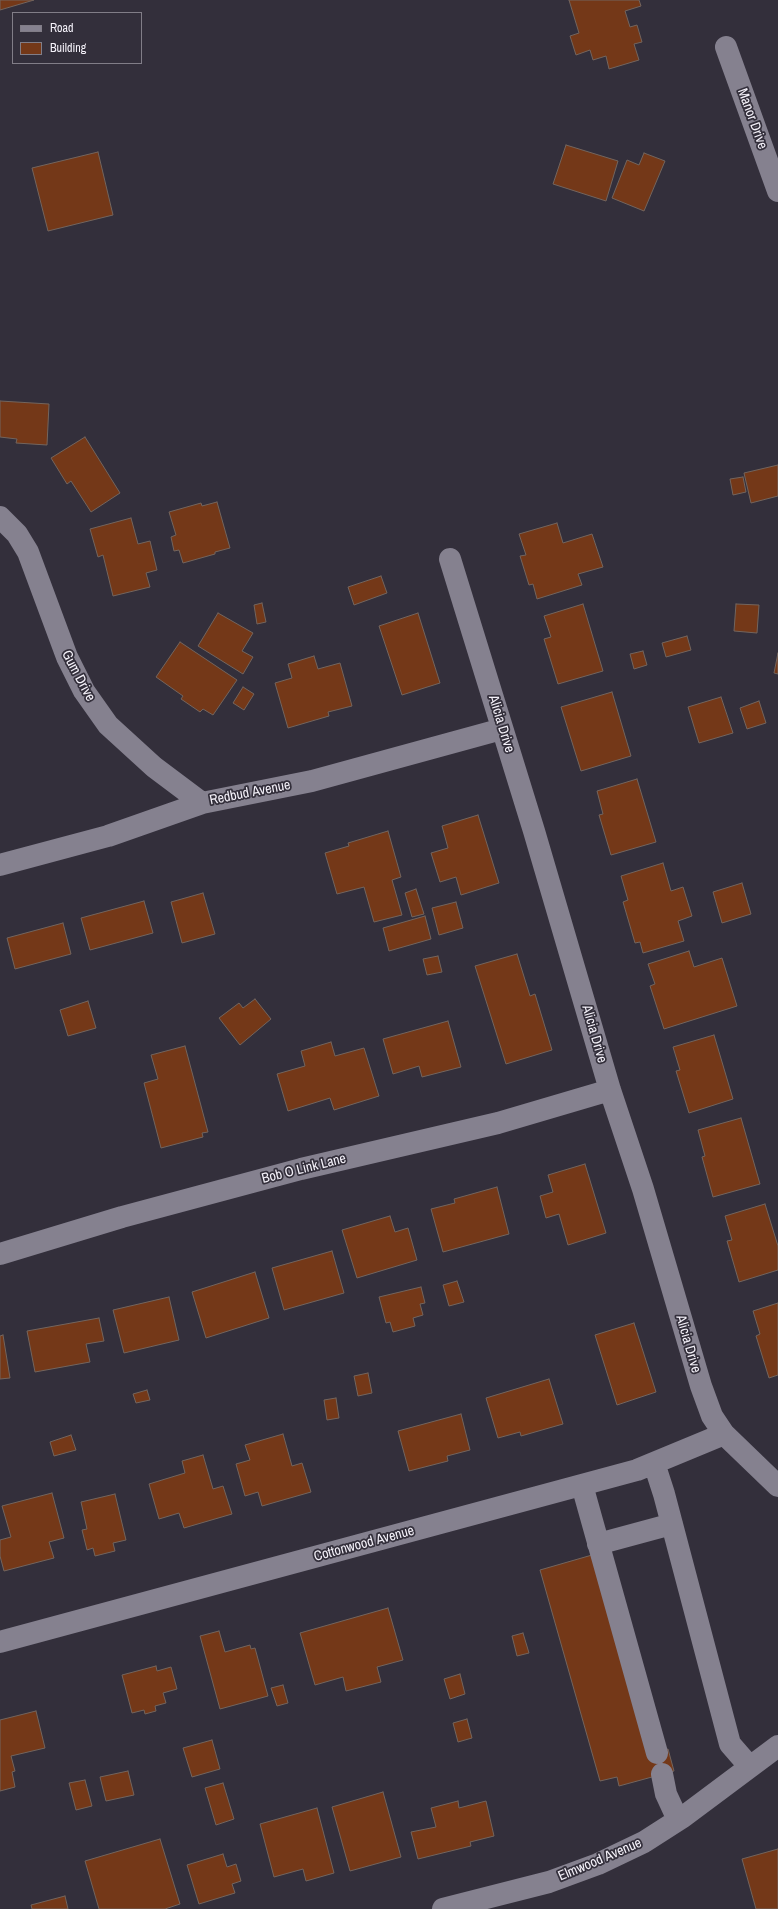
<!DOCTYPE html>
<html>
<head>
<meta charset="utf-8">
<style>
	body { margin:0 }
	#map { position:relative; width:778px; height:1909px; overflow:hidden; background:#332f3b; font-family:"Archivo Narrow",sans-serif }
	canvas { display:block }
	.legend { position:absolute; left:12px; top:12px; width:130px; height:52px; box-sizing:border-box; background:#332f3b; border:1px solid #817d87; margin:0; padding:5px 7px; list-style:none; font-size:12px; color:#f5f2fa }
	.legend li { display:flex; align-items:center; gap:8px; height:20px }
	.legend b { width:20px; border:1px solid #817d87 }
</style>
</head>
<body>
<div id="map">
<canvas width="778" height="1909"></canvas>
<ul class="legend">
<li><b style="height:5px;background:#85818f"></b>Road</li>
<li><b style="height:11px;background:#743818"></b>Building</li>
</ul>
</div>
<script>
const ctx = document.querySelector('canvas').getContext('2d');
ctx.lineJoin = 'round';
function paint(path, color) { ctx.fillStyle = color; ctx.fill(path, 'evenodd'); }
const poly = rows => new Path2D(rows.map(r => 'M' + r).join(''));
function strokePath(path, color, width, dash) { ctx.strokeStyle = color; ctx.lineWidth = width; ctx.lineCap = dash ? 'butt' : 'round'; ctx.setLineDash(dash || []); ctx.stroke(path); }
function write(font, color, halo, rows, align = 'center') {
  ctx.font = font + ' "Archivo Narrow",sans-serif'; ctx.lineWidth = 3.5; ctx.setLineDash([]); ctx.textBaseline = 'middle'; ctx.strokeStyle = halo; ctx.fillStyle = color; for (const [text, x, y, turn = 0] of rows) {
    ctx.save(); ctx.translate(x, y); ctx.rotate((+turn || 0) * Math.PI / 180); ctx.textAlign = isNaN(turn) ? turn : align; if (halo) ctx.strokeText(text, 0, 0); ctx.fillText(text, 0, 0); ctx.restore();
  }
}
const building = poly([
	[0,0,34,0,0,10,0,0],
	[569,0,639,0,641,6,625,11,630,27,637,25,642,42,634,44,639,60,609,69,606,56,593,60,590,50,576,55,570,36,579,33,569,0],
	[566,145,618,161,606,201,553,184,566,145],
	[98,152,113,215,48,231,32,168,98,152],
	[644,153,665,161,644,211,612,198,627,160,639,165,644,153],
	[0,401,49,404,47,445,16,443,17,439,0,437,0,401],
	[85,437,120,493,91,512,71,481,67,484,51,458,85,437],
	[778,465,778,496,751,503,744,473,778,465],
	[743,477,746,492,733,495,730,479,743,477],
	[217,502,230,548,215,552,215,554,183,563,179,550,174,551,171,537,176,535,169,512,201,503,202,506,217,502],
	[131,518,138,544,150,541,157,570,146,573,150,587,113,596,103,555,98,557,90,529,131,518],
	[557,523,563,543,592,534,603,567,578,574,582,585,537,599,533,584,529,585,520,556,526,555,519,534,557,523],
	[381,576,387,593,354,605,348,587,381,576],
	[262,603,266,622,257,624,254,605,262,603],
	[583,604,603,671,558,684,544,639,551,637,544,616,583,604],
	[736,604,759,605,757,633,734,631,736,604],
	[218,613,253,633,242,651,253,657,243,674,198,646,218,613],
	[418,613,440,683,402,695,379,626,418,613],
	[687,636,691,650,666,657,662,643,687,636],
	[180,642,237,680,213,715,203,709,200,712,181,699,183,696,156,677,180,642],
	[643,651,647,665,634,669,630,654,643,651],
	[778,653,778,674,774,673,778,653],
	[314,656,318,669,340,663,352,706,328,712,329,716,288,728,275,683,292,678,288,664,314,656],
	[243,687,254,694,244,710,233,703,243,687],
	[612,692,631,756,581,771,561,707,612,692],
	[721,697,733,733,699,743,688,707,721,697],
	[759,701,766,723,747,729,740,708,759,701],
	[637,779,656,842,611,855,599,815,603,814,597,791,637,779],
	[478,815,499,883,461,895,456,877,440,882,431,853,448,848,442,826,478,815],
	[388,831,401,877,392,880,402,915,374,922,364,887,337,894,325,853,349,846,348,843,388,831],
	[663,863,671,891,683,887,692,916,678,921,684,941,643,953,640,942,635,943,623,902,628,900,621,876,663,863],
	[742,883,751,914,722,923,713,892,742,883],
	[416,889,424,914,412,917,405,893,416,889],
	[203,893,215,934,182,943,171,902,203,893],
	[144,901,153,933,90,950,81,918,144,901],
	[456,902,463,928,439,935,432,908,456,902],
	[425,916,431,939,389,951,383,928,425,916],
	[63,923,71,954,15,969,7,938,63,923],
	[689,951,694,967,722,958,737,1006,664,1029,650,986,655,984,648,964,689,951],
	[517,954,530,996,535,994,552,1050,506,1064,475,966,517,954],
	[438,956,442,972,427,975,423,959,438,956],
	[255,999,271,1019,240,1045,219,1018,239,1003,243,1008,255,999],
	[88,1001,96,1028,68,1036,60,1010,88,1001],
	[448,1021,461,1067,422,1077,419,1066,393,1074,383,1039,448,1021],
	[714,1035,733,1099,689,1113,676,1071,680,1070,673,1047,714,1035],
	[331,1042,335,1056,364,1048,379,1096,334,1110,330,1098,288,1111,277,1074,305,1066,301,1051,331,1042],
	[185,1046,208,1132,202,1133,203,1137,161,1148,144,1083,158,1079,151,1055,185,1046],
	[741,1118,760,1184,713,1197,702,1157,705,1156,698,1130,741,1118],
	[585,1164,606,1233,568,1245,559,1214,546,1218,540,1196,553,1192,548,1175,585,1164],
	[497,1187,509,1234,443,1252,431,1209,455,1203,454,1199,497,1187],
	[765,1204,778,1246,778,1270,739,1282,727,1241,732,1240,725,1216,765,1204],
	[390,1216,395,1232,408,1228,417,1260,357,1278,342,1230,390,1216],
	[332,1251,344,1293,284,1310,272,1268,332,1251],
	[255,1272,269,1318,206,1338,192,1292,255,1272],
	[457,1281,464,1302,449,1306,443,1285,457,1281],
	[421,1287,425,1303,420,1304,423,1315,413,1318,415,1326,393,1332,390,1322,386,1323,379,1297,421,1287],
	[169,1297,179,1340,124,1353,113,1310,169,1297],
	[778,1303,778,1375,769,1378,756,1336,760,1334,753,1311,778,1303],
	[99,1318,104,1341,86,1344,90,1362,35,1372,27,1331,99,1318],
	[634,1323,656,1392,617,1405,595,1335,634,1323],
	[3,1335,10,1378,0,1379,0,1336,3,1335],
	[368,1373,372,1393,358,1396,354,1376,368,1373],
	[549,1379,563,1424,521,1436,520,1432,498,1438,486,1398,549,1379],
	[147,1390,150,1400,136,1403,133,1394,147,1390],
	[336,1398,339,1418,327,1420,324,1400,336,1398],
	[461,1414,470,1450,447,1456,448,1461,409,1471,398,1431,461,1414],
	[283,1434,292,1466,302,1463,311,1492,262,1506,258,1492,245,1496,236,1464,250,1460,245,1445,283,1434],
	[71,1435,76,1450,54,1456,50,1442,71,1435],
	[203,1455,213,1489,223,1486,232,1514,184,1528,179,1513,159,1519,149,1484,185,1473,182,1461,203,1455],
	[52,1493,64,1538,49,1542,54,1558,4,1571,0,1556,0,1540,11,1537,2,1506,52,1493],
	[115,1494,126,1540,113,1543,115,1551,95,1556,93,1548,87,1550,82,1530,87,1529,81,1502,115,1494],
	[592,1555,657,1753,668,1749,674,1771,619,1786,617,1777,600,1781,540,1570,592,1555],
	[388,1608,403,1660,377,1667,381,1682,346,1691,343,1677,315,1685,300,1633,388,1608],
	[219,1631,225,1652,250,1645,251,1649,255,1648,268,1696,220,1709,200,1636,219,1631],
	[523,1633,529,1653,517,1656,512,1636,523,1633],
	[156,1666,157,1671,171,1667,177,1689,163,1693,166,1703,155,1706,156,1711,145,1714,144,1710,132,1713,122,1675,156,1666],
	[460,1674,465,1694,450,1699,444,1679,460,1674],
	[283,1685,288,1703,277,1706,271,1688,283,1685],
	[36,1711,45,1748,11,1756,15,1771,12,1772,15,1787,0,1791,0,1720,36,1711],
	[467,1719,472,1738,458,1742,453,1723,467,1719],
	[212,1740,220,1769,192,1777,183,1748,212,1740],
	[128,1771,134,1795,106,1801,100,1777,128,1771],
	[85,1780,92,1806,76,1810,69,1783,85,1780],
	[223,1783,234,1819,216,1825,205,1788,223,1783],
	[383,1792,401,1857,350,1871,332,1807,383,1792],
	[458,1801,459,1808,486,1801,494,1836,470,1842,471,1846,418,1859,411,1832,436,1827,431,1808,458,1801],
	[317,1808,334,1873,306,1881,303,1869,274,1877,260,1824,317,1808],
	[160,1839,180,1904,165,1909,99,1909,85,1861,160,1839],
	[778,1849,778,1909,756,1909,742,1859,778,1849],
	[223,1854,227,1867,236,1864,241,1881,232,1884,235,1893,199,1904,187,1865,223,1854],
	[65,1896,68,1909,32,1909,31,1905,65,1896]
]);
paint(building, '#743818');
strokePath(building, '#73655e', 1);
strokePath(poly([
	[726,47,778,191],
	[0,517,17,534,28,552,67,657,84,691,108,725,154,767,202,803],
	[450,559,534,831,610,1090,643,1189,701,1386,712,1416,724,1434,778,1486],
	[0,865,108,836,202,803,312,781,502,729],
	[0,1254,122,1217,301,1169,498,1123,610,1090],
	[654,1463,664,1494,730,1744,750,1767],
	[582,1485,657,1753],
	[598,1544,672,1524],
	[0,1642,637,1470,724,1434],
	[662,1774,666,1794,678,1820],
	[443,1909,549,1882,598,1864,644,1842,683,1817,778,1746]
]), '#85818f', 22);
write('14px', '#f5f2fa', '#332f3b', [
	["Manor Drive",752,119,70],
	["Gum Drive",78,676,62],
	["Alicia Drive",501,724,73],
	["Redbud Avenue",250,793,-11],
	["Alicia Drive",594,1034,74],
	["Bob O Link Lane",304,1169,-14],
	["Alicia Drive",688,1344,74],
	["Cottonwood Avenue",364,1544,-15],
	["Elmwood Avenue",600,1860,-23]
]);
</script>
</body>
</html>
